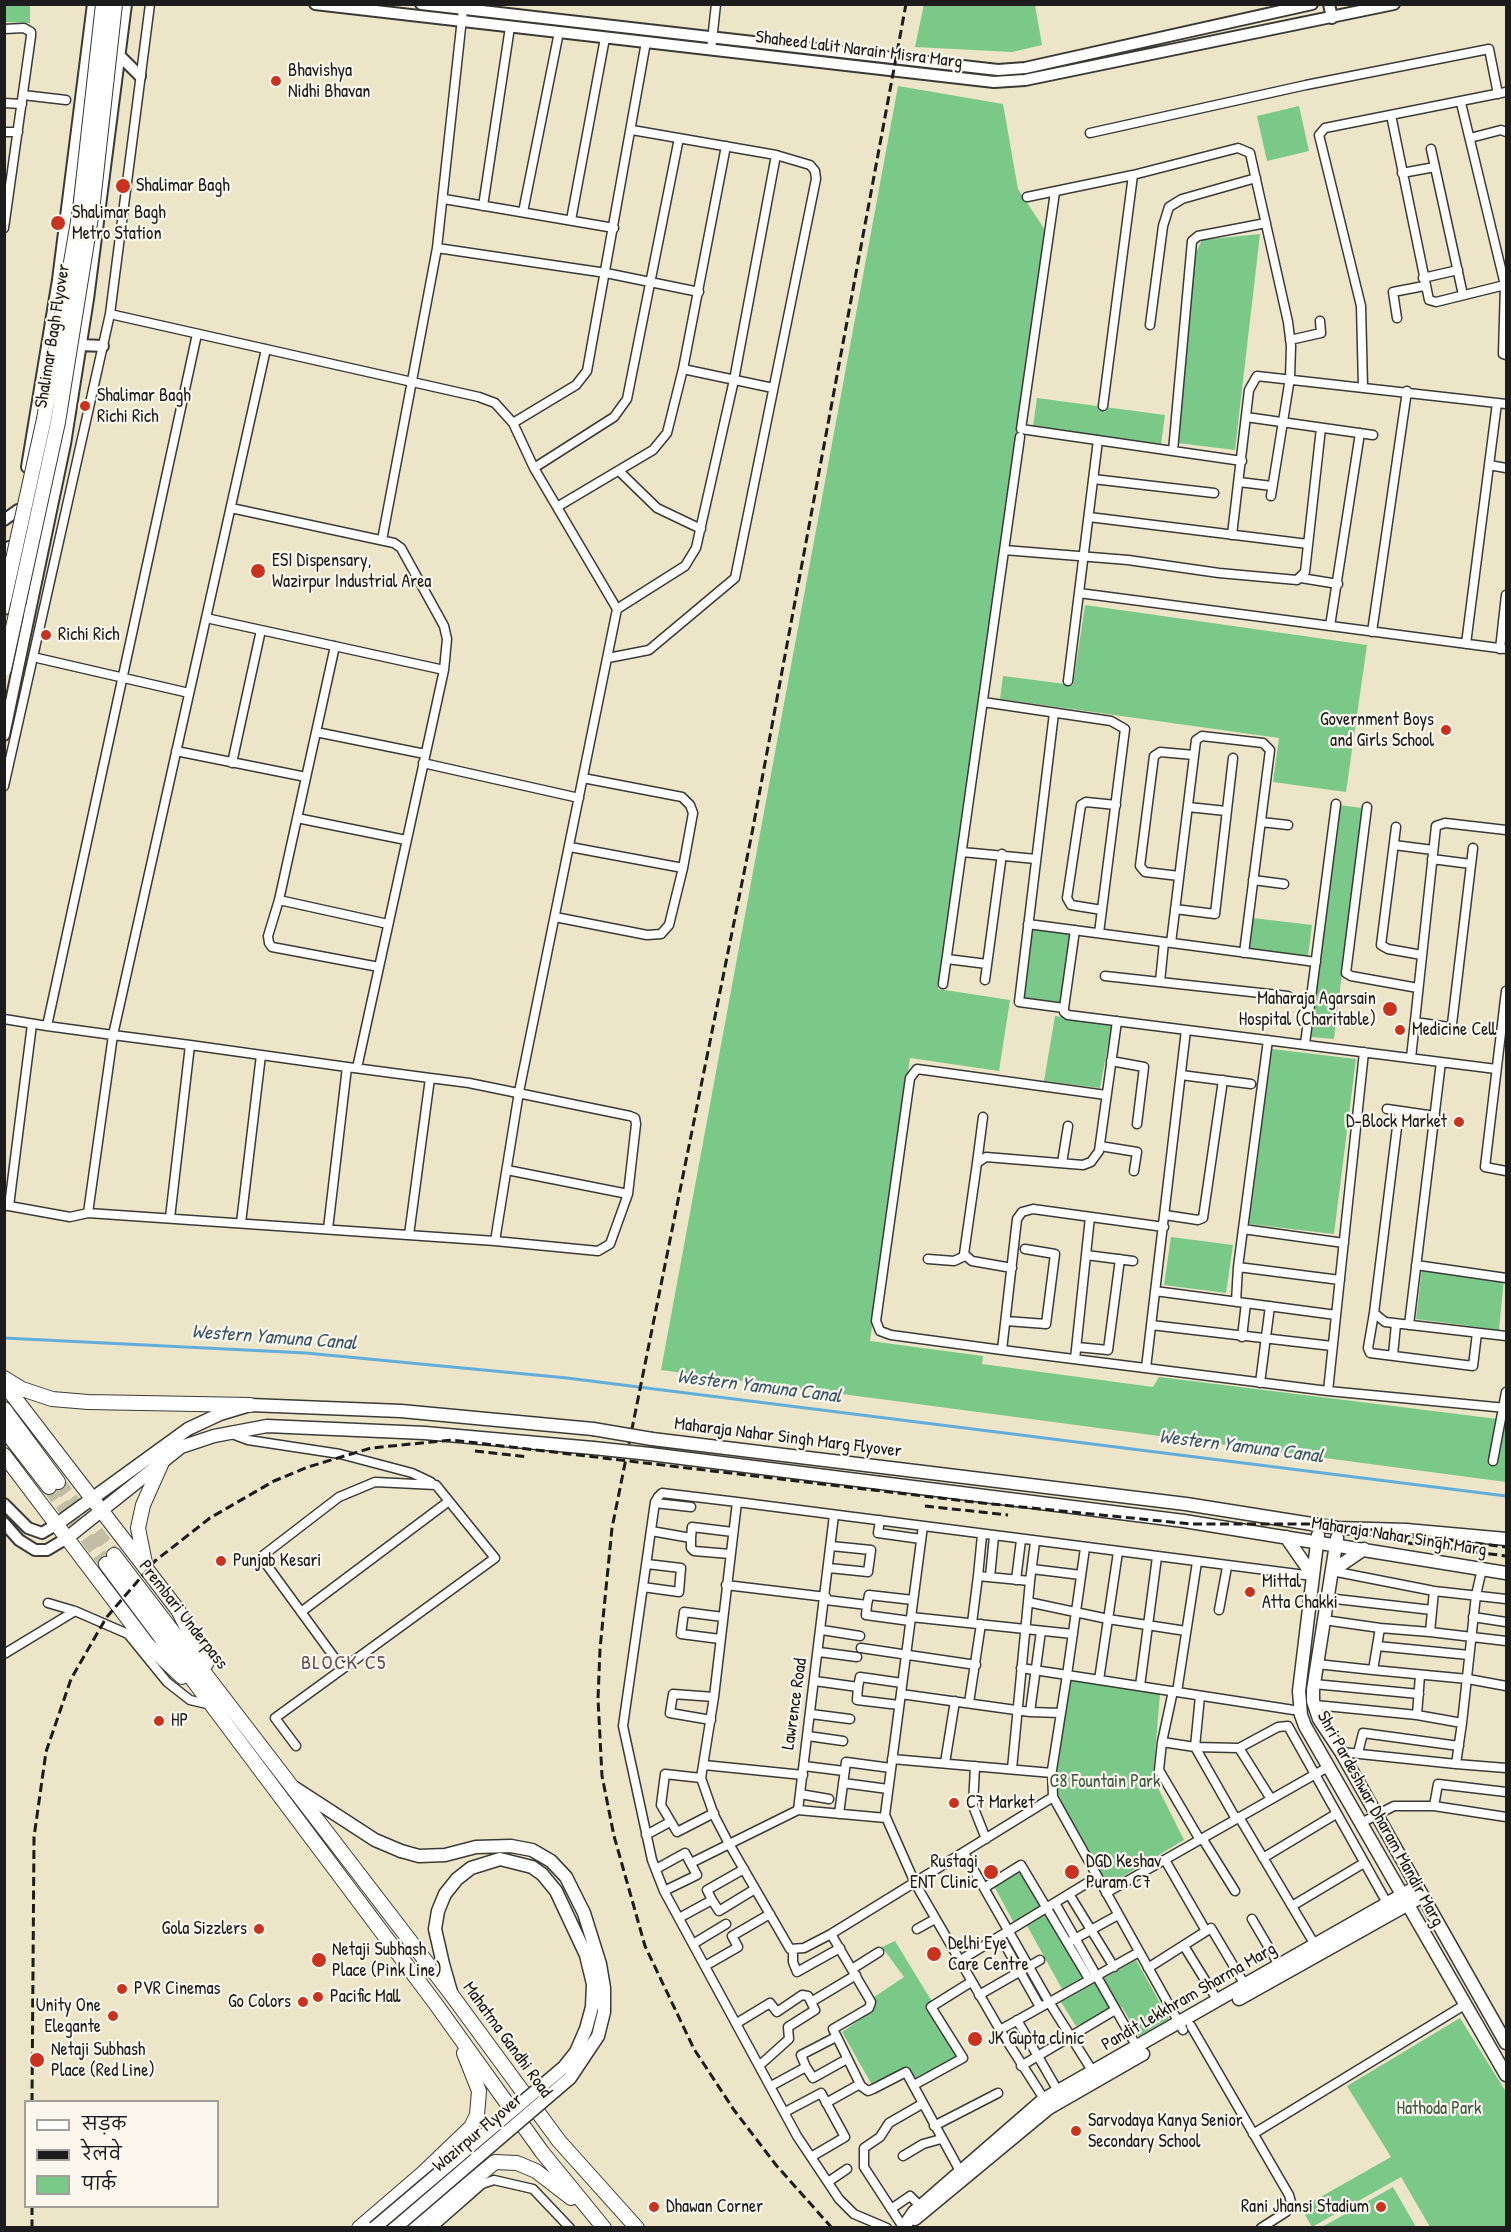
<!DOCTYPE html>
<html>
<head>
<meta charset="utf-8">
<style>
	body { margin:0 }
	#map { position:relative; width:1511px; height:2232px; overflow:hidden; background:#ece5c7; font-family:"Patrick Hand","Playpen Sans Deva",sans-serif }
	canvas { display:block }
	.frame { position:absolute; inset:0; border:6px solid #1c1c1c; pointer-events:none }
	.legend { position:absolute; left:24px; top:2100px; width:195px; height:108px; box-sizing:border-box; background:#fbf7ec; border:2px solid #a29f99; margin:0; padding:8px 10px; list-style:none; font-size:18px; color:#1c1c1c }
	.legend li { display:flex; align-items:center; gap:12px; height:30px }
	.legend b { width:30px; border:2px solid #a29f99 }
</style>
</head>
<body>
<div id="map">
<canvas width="1511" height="2232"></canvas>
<div class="frame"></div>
<ul class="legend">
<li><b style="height:8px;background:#fff"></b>सड़क</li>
<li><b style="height:8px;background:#1c1c1c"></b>रेलवे</li>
<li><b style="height:16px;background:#7bc989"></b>पार्क</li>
</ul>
</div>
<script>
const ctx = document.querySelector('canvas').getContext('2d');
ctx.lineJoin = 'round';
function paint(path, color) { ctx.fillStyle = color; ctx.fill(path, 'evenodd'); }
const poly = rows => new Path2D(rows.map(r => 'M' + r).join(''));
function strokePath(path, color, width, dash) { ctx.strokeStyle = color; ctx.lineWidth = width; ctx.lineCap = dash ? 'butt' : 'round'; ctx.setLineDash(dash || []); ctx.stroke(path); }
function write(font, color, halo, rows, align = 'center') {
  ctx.font = font + ' "Patrick Hand",sans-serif'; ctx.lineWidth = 4.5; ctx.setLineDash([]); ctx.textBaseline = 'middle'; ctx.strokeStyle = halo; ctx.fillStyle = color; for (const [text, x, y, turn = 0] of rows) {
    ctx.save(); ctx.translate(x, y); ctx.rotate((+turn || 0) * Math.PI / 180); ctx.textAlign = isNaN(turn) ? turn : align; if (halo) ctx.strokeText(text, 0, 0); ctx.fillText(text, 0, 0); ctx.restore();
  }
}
paint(poly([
	[5,4,30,5,30,23,5,22],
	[924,4,1035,5,1042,45,1012,52,915,47],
	[898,86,1003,104,1018,189,1045,230,938,989,1010,1000,999,1071,910,1058,870,1341,983,1356,982,1364,1153,1387,1159,1377,1506,1420,1506,1482,661,1370],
	[1299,106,1309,151,1267,161,1257,116],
	[1260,234,1235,450,1177,443,1196,252,1202,240],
	[1037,398,1165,415,1161,444,1033,427],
	[1085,605,1367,645,1346,792,1273,782,1279,738,1000,699,1003,676,1073,685],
	[1339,805,1362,808,1334,1039,1311,1037],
	[1253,918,1312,925,1307,965,1248,959],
	[1033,929,1071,935,1060,1005,1023,999],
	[1055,1016,1112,1024,1100,1088,1044,1081],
	[1272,1049,1356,1059,1334,1234,1249,1224],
	[1171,1237,1233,1245,1226,1293,1164,1285],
	[1422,1268,1504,1279,1499,1330,1416,1319],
	[1070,1680,1160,1694,1153,1778,1184,1840,1105,1887,1055,1788],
	[1020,1869,1083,1977,1062,1989,1025,1922,1015,1925,994,1886],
	[895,1941,931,2000,927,2007,959,2056,916,2081,907,2068,872,2085,842,2032,874,2010,874,1997,904,1977,882,1947],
	[1136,1960,1169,2019,1139,2036,1122,2007,1076,2026,1061,2002],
	[1460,2018,1506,2092,1506,2227,1430,2227,1401,2177,1312,2227,1301,2208,1391,2157,1347,2086],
	[1393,2187,1416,2227,1322,2227]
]), '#7bc989');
strokePath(poly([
	[4,1338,306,1353,567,1378,1506,1496]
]), '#60aed9', 3);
strokePath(poly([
	[58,1482,114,1555],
	[49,1487,106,1564]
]), '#c2bda5', 14, [14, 7]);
const minor = poly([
	[4,29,24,28,31,32,31,36,4,228],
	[711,50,716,4],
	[23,95,66,100],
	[4,103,22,104],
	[1461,103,1505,285,1503,354,1506,355],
	[1391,115,1429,300,1436,302,1505,285],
	[4,132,18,132],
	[1090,133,1306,85,1489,49,1498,94],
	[1470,138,1501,130,1506,132],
	[1431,149,1463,295],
	[1402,173,1435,167],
	[1055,192,1021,429,1242,461],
	[1027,197,1133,175,1238,148,1250,153,1288,322,1291,346,1290,378,1271,496],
	[444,199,614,228],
	[483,206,510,27],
	[523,212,559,32],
	[571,220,605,38],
	[437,248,606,273,699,292],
	[1423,278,1458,270],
	[110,314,479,397,495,403,513,423,534,468,617,609,519,1092,495,1241],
	[1397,318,1393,292,1424,286],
	[1150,325,1163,226,1169,207,1182,199,1256,178],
	[1290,340,1321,333,1320,321],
	[683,369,773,388],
	[1363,387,1361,306,1319,135,1325,128,1506,92],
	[1103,406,1133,175],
	[1246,417,1373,435],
	[513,423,576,385,587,371,646,42],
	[1173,451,1192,241,1198,236,1266,223],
	[1489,465,1506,468],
	[534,468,614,417,627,399,679,138],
	[619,471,657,508,701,529],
	[1093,479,1214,493],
	[1239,482,1272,486],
	[557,507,653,450,667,433,683,369,726,146],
	[231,508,394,543,401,548,444,626,447,639,444,670,357,1068],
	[1089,517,1308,544],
	[1232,535,1249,390,1257,376,1506,404],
	[382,540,437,248,463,9],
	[1004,550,1128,560,1219,573,1297,580,1305,572,1321,428],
	[1301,578,1338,584],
	[1079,593,1506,649],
	[617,609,685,566,696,548,734,380,776,155],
	[206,618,444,670],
	[1330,626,1360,433],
	[1372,632,1407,391],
	[1466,644,1497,403],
	[335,646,279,900,268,936,269,943,272,947,379,967],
	[1500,649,1506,595],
	[33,657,189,693],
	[608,658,649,650,735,578,816,179,815,171,810,165,776,155,632,130],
	[1068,681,1098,440],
	[983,702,1111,721,1125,729,1099,933],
	[1054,713,1019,1002,1064,1008],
	[316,732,425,754],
	[176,751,306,777],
	[232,763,261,630],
	[423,763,579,798],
	[4,786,110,314,150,4],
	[1188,807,1226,811],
	[1367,807,1346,973,1351,976,1418,988],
	[297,818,406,840],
	[1261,822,1288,825],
	[1396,827,1381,945,1388,949,1422,955],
	[1394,845,1433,850],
	[570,847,683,868],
	[962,852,1036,859],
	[1432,859,1471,864],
	[1179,876,1145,872,1140,866,1154,756,1160,752,1194,755],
	[1253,880,1284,884],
	[279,900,388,924],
	[1175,909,1215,914,1233,758],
	[1102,910,1071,905,1067,898,1081,805,1086,802,1116,805],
	[555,917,647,935,661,934,669,925,683,868,693,813,690,805,682,797,583,778],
	[1028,924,1316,962],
	[1075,930,1064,1008,1064,1012,1068,1015,1496,1069],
	[1171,943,1196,740,1202,736,1263,743,1270,750,1244,953],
	[947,959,987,964],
	[1105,976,1288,996],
	[985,980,1002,854],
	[1160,982,1164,942],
	[943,984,1020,437],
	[1506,991,1485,1167,1506,1171],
	[4,1019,47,1026,113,1035,190,1045,347,1067,430,1078,469,1083,630,1116,635,1118,636,1124,628,1194,610,1244,598,1251,495,1241,88,1213,113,1035,266,349],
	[1415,1022,1449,1027,1452,1024,1473,848],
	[47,1026,197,334],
	[1268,1040,1243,1229,1344,1243],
	[1305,1044,1336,804],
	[1411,1058,1436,826,1445,823,1506,830],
	[1111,1061,1144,1067,1137,1124],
	[1181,1075,1251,1084],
	[1106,1095,917,1069,910,1078,876,1321,880,1331,891,1335,1002,1350,1328,1391,1506,1408],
	[1387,1109,1435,1116],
	[1399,1111,1374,1313,1385,1322,1506,1336],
	[1100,1146,1137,1152,1134,1171],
	[977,1163,983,1117],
	[1062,1163,1068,1126],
	[507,1170,628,1194],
	[4,1206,9,1206,32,1024],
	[9,1206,70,1217,88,1213],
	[1165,1215,1198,1220,1203,1218,1223,1080],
	[170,1218,190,1045],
	[241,1223,261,1055],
	[328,1229,347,1067],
	[1243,1229,1238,1267,1340,1280],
	[409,1235,430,1078],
	[1086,1255,1133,1261],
	[928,1259,954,1261,965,1256],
	[1416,1265,1506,1278],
	[1012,1268,972,1261,964,1254,977,1163,986,1157,1083,1165,1091,1162,1099,1151,1117,1021],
	[1155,1291,1336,1315],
	[1236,1302,1238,1267],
	[1374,1313,1368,1348,1370,1353,1473,1366,1477,1333],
	[1006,1321,1046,1324,1055,1254,1025,1249],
	[1151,1325,1332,1346],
	[1409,1325,1441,1062],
	[1242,1337,1246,1303],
	[1077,1347,1108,1350,1120,1259],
	[1002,1350,1017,1219,1022,1212,1033,1209,1164,1227],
	[1393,1355,1396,1324],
	[1075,1359,1090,1217],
	[1146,1368,1186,1030],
	[1260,1383,1270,1306],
	[1328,1391,1364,1052],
	[232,1434,248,1440,340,1454,412,1473,431,1482],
	[1493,1461,1506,1392],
	[737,1502,714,1697,701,1778,714,1815,728,1842,790,1949,804,1948,831,1934,1053,1797],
	[655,1503,691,1507],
	[880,1520,878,1533,921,1539],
	[923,1526,885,1815,915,1883,1000,2030,1046,2102],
	[651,1531,691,1538,691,1548,694,1551,730,1554],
	[691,1538,692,1527,733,1532],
	[829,1568,868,1572,871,1550,831,1546],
	[1032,1569,1081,1575],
	[1332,1571,1434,1591,1506,1599],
	[978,1576,982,1535],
	[990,1577,994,1536],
	[1016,1580,1021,1540],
	[1030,1581,1035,1542],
	[726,1585,826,1597],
	[643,1587,679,1592,681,1568,647,1564],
	[1434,1591,1430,1632,1506,1641],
	[1327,1598,1432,1610],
	[826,1600,867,1605],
	[1028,1602,1108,1619,1186,1631],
	[48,1603,75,1611,128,1634,167,1682,190,1700,211,1705],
	[1219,1610,1227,1567],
	[301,1612,449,1501],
	[911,1617,1073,1634],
	[1473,1617,1506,1622],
	[910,1621,866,1615,867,1605,869,1595,913,1600],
	[972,1623,978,1576,1030,1581,1012,1769],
	[1380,1628,1430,1632],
	[822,1630,860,1636],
	[720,1639,681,1634,684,1612,723,1617],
	[1377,1646,1469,1655],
	[861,1648,976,1665],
	[819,1652,857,1657],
	[4,1654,75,1611],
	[1317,1664,1373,1670,1380,1628,1324,1620],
	[1021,1668,1067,1675,1085,1548],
	[1373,1670,1468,1679,1506,1686],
	[1099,1680,1118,1552],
	[815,1681,858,1687],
	[1314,1684,1419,1694],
	[1140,1686,1157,1557],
	[1173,1691,1162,1742,1159,1770,1200,1840],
	[1177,1692,1197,1562],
	[901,1694,1030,1712,1061,1713],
	[1200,1696,1195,1747,1236,1819],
	[969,1703,981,1624],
	[899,1705,857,1700,858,1687,860,1677,902,1683],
	[1315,1705,1417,1715,1462,1723,1476,1595,1482,1569],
	[1030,1712,1041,1631],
	[811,1714,850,1719],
	[1417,1715,1420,1675],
	[711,1720,670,1713,673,1694,714,1697],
	[1462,1723,1456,1764,1506,1768],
	[808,1736,843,1741],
	[1162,1742,1195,1747,1239,1748,1278,1727,1288,1726,1387,1903],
	[296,1746,275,1718,495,1558,436,1485,375,1482,339,1497,261,1557,342,1668],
	[1239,1748,1271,1799],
	[1341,1752,1456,1764],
	[1358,1753,1363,1733,1459,1746],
	[892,1759,1052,1773],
	[945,1763,955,1701],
	[704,1765,803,1775],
	[804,1766,844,1771],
	[975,1766,973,1806,986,1839],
	[701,1778,665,1774,661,1805,677,1832,714,1813],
	[843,1783,888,1789],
	[800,1794,829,1799],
	[1434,1806,1438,1784,1506,1792],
	[798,1810,834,1515],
	[798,1810,886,1818],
	[839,1814,846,1762,891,1768],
	[1239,1817,1315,1945],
	[1361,1823,1394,1806,1434,1806,1506,1817],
	[646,1835,670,1822],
	[1202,1838,1235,1891],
	[964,1853,1049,2002,1093,2072],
	[1263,1858,1336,1814],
	[1165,1860,1206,1931],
	[691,1863,798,1810],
	[656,1869,685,1853,697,1875,664,1891],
	[744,1869,707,1890,712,1900,719,1911,755,1889],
	[984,1888,1021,1865,1089,1979],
	[1106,1893,1328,1767],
	[1069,1894,1114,1967],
	[1055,1903,1137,2047],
	[1292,1906,1364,1863],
	[679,1918,712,1900],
	[1252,1919,1279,1965],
	[917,1929,935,1919],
	[831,1934,871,2002,869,2008,833,2029,861,2086,868,2091,873,2089,906,2072,960,2171],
	[1000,1936,1040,2007],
	[1071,1941,1118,1915],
	[693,1944,726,1924],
	[1184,1946,1218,2001],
	[793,1949,793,1962,797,1972,840,1948],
	[959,1961,1097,1877],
	[705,1966,738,1947,732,1936,770,1914],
	[1148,1968,1211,1928,1245,1985],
	[852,1969,879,1952],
	[979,1995,1040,1960],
	[811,2002,856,1975],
	[1017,2020,1058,2091],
	[737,2023,770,2003,777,2012,802,1995,808,1996,815,2010,788,2027,789,2039,760,2065],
	[1191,2026,1289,2195,1291,2202,1286,2212,1261,2228],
	[1000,2030,1139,1952],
	[1183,2030,1053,1797,1052,1770,1067,1675,1300,1711],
	[836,2037,801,2055,806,2067,813,2078,847,2059],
	[1021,2066,1115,2010],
	[914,2085,963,2058,931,2007,971,1982],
	[771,2086,806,2067],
	[826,2103,860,2084],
	[785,2112,821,2093,845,2137,811,2157],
	[934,2126,998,2093],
	[1253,2134,1466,2004],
	[903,2156,923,2144,941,2139],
	[828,2182,847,2169],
	[891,2209,910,2196,920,2206],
	[903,2227,864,2167,864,2148,880,2137,889,2123,922,2104],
	[432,2228,482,2184,494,2180,533,2189,570,2228],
	[887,2228,854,2214,839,2199,797,2136,664,1891,652,1860,623,1726,655,1502,658,1497,662,1493,737,1502,1313,1576]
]);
const tertiary = poly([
	[315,4,994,82,1025,80,1394,4],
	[421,4,998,70,1025,68,1312,4],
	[1329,4,1332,18],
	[119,55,140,76],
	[81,345,103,346],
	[27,467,58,280,93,4],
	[4,520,18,510],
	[4,565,9,547],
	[4,608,24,610],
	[4,735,65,444,88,299,126,4],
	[4,1504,28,1528,42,1533,57,1524],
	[4,1523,19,1540,35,1550,47,1550,67,1538]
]);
const secondary = poly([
	[652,1439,1186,1504,1337,1528,1406,1530,1506,1539],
	[650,1454,1184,1521,1506,1573],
	[57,1524,188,1429,220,1414,250,1405,401,1411,593,1429],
	[1318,1535,1299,1691,1301,1715,1305,1726,1506,2075],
	[1286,1537,1313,1576],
	[67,1538,181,1447,214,1436,267,1426,425,1433,593,1448],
	[1337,1538,1313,1690,1313,1701,1319,1719,1341,1752,1506,2043],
	[1332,1571,1364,1549],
	[295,1788,375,1840,401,1851],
	[443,1964,451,1992],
	[1239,1999,1421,1897],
	[915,2219,1049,2108,1143,2054],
	[903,2228,914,2212,1044,2099,1416,1887]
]);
const primary = poly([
	[4,1378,22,1389,52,1399,88,1402,250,1405],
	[4,1384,178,1610,206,1664],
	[4,1409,58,1482],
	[4,1429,49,1487],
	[4,1455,147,1644,182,1677],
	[114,1555,451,1994,559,2141,637,2228],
	[145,1563,138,1528,143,1505,163,1460],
	[106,1564,435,2003,542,2152,604,2228],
	[359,2228,423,2173,471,2127,477,2115,479,2091,464,2053],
	[415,2228,495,2162,517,2163,536,2171,571,2198]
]);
strokePath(minor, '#3b3a36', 11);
strokePath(tertiary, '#3b3a36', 14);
strokePath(secondary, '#3b3a36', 15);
strokePath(primary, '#3b3a36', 16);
strokePath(minor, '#fff', 8);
strokePath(tertiary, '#fff', 10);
strokePath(secondary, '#fff', 12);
strokePath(primary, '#fff', 14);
strokePath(poly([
	[475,1451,528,1457],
	[925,1506,1008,1515],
	[1408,1543,1506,1556],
	[32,2102,34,1837,46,1752,71,1679,106,1618,155,1561,210,1518,274,1481,308,1467,371,1448,452,1440,982,1503,1191,1524,1327,1524,1506,1547],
	[32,2206,32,2228],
	[832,2228,776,2165,734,2110,694,2049,645,1946,614,1836,602,1776,598,1699,600,1649,612,1528,752,833,906,4]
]), '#1c1c1c', 3, [9, 4.5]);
const secondaryBridge = poly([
	[593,1429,652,1439],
	[593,1448,650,1454],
	[374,2228,564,2067,576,2052,586,2029,592,2007,593,1984,586,1955,556,1891,542,1874,532,1867,500,1859,471,1868,457,1879,445,1894,438,1911,435,1929,443,1964],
	[395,2228,570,2078,598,2036,604,2012,604,1988,600,1964,584,1913,566,1877,551,1861,532,1850,511,1846,476,1847,445,1855,419,1856,401,1851]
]);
const primaryBridge = poly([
	[4,600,44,419,80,210,103,4],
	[4,669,58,422,92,211,115,4]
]);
strokePath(secondaryBridge, '#3b3a36', 15, []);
strokePath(primaryBridge, '#3b3a36', 16, []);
strokePath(secondaryBridge, '#fff', 12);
strokePath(primaryBridge, '#fff', 14);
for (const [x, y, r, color] of [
	[276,81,6,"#c8321e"],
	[123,186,8,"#c8321e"],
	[58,223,8,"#c8321e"],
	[85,406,6,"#c8321e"],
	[258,571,8,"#c8321e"],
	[46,635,6,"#c8321e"],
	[1446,730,6,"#c8321e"],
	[1390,1009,8,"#c8321e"],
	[1400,1030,6,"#c8321e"],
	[1459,1122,6,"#c8321e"],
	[221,1561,6,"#c8321e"],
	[1250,1592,6,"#c8321e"],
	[159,1721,6,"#c8321e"],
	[954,1803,6,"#c8321e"],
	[991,1872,8,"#c8321e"],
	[1072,1872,8,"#c8321e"],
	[259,1929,6,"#c8321e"],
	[934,1954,8,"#c8321e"],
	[319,1960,8,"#c8321e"],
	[122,1989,6,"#c8321e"],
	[318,1997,6,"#c8321e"],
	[303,2002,6,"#c8321e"],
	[113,2016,6,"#c8321e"],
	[975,2039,8,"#c8321e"],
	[37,2060,8,"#c8321e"],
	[1076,2131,6,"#c8321e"],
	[654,2207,6,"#c8321e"],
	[1381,2207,6,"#c8321e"]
]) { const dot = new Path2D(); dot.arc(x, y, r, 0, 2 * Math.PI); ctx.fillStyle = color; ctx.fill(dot); strokePath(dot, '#fbf7ec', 2); }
write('18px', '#1c1c1c', '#fbf7ec', [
	["Shaheed Lalit Narain Misra Marg",859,50,7],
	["Shalimar Bagh Flyover",53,336,-81],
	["Maharaja Nahar Singh Marg Flyover",788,1438,7],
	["Maharaja Nahar Singh Marg",1399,1537,9],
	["Prembari Underpass",183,1615,52],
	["Lawrence Road",795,1704,-82],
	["Shri Pardeshwar Dharam Mandir Marg",1380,1819,61],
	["Pandit Lekkhram Sharma Marg",1189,1997,-30],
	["Mahatma Gandhi Road",507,2040,54],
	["Wazirpur Flyover",478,2133,-40]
]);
write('18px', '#1c1c1c', '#fbf7ec', [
	["Bhavishya",288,71],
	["Nidhi Bhavan",288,92],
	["Shalimar Bagh",136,186],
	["Shalimar Bagh",72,213],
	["Metro Station",72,234],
	["Shalimar Bagh",97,396],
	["Richi Rich",97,417],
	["ESI Dispensary,",272,561],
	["Wazirpur Industrial Area",272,582],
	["Richi Rich",58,635],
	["Government Boys",1434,720,"right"],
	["and Girls School",1434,741,"right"],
	["Maharaja Agarsain",1376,999,"right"],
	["Hospital (Charitable)",1376,1020,"right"],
	["Medicine Cell",1412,1030],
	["D-Block Market",1447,1122,"right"],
	["Punjab Kesari",233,1561],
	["Mittal",1262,1582],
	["Atta Chakki",1262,1603],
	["HP",171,1721],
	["C7 Market",966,1803],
	["Rustagi",978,1862,"right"],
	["ENT Clinic",978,1883,"right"],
	["DGD Keshav",1086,1862],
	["Puram C7",1086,1883],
	["Gola Sizzlers",247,1929,"right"],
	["Delhi Eye",948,1944],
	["Care Centre",948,1965],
	["Netaji Subhash",332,1950],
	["Place (Pink Line)",332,1971],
	["PVR Cinemas",134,1989],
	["Pacific Mall",330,1997],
	["Go Colors",291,2002,"right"],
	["Unity One",101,2006,"right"],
	["Elegante",101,2027,"right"],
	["JK Gupta clinic",988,2039],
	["Netaji Subhash",51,2050],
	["Place (Red Line)",51,2071],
	["Sarvodaya Kanya Senior",1088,2121],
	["Secondary School",1088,2142],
	["Dhawan Corner",666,2207],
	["Rani Jhansi Stadium",1369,2207,"right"]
], 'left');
write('18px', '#3d5942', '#fbf7ec', [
	["C8 Fountain Park",1105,1782],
	["Hathoda Park",1439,2109]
]);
write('italic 20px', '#375668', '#fbf7ec', [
	["Western Yamuna Canal",274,1338,4],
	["Western Yamuna Canal",759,1387,7],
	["Western Yamuna Canal",1241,1447,7]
]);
ctx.letterSpacing = '1.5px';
write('20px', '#674e57', '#fbf7ec', [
	["BLOCK C5",344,1664]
]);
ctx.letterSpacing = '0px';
</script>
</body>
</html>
